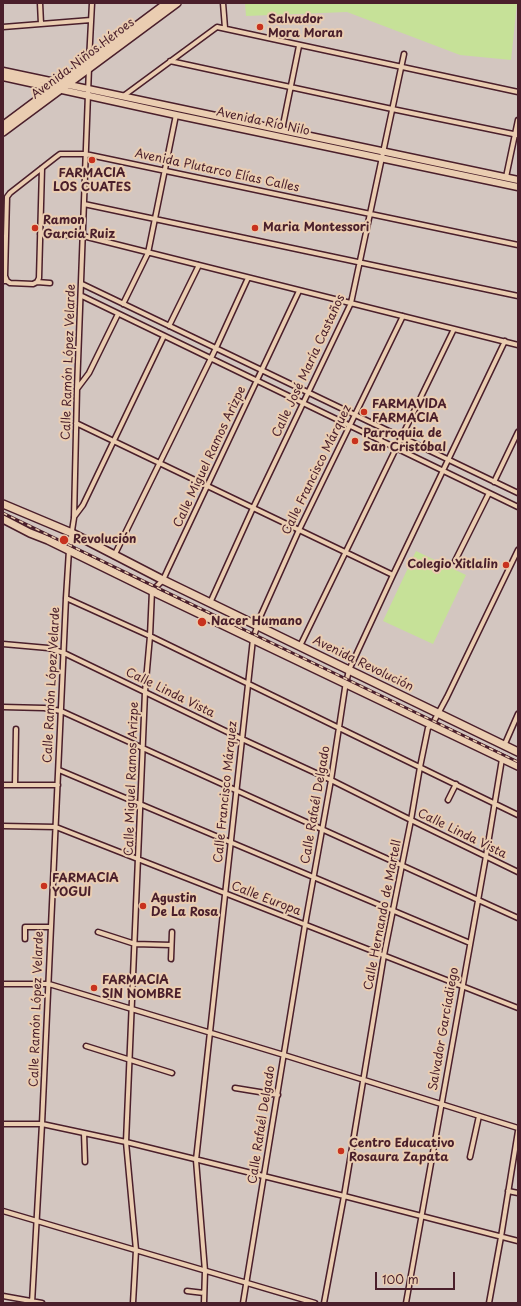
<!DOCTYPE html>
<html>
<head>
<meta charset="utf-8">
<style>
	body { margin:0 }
	#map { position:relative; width:521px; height:1306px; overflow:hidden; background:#d3c6c0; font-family:"Playpen Sans",sans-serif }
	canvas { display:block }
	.frame { position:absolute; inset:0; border:4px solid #4a1f2b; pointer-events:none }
	.scale { position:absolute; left:375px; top:1272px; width:80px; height:18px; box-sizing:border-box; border:2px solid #4a1f2b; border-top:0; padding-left:5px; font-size:12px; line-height:14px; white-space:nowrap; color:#4a1f2b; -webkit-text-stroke:3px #eacdb1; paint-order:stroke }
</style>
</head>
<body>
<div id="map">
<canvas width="521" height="1306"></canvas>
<div class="frame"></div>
<div class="scale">100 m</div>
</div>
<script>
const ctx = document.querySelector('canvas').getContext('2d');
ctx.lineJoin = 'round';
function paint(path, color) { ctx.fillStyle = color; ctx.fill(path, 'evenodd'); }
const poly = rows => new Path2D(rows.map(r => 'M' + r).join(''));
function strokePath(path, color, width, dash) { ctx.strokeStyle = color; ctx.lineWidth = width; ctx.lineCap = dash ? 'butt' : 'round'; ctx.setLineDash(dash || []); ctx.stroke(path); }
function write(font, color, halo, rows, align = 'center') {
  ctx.font = font + ' "Playpen Sans",sans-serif'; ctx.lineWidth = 4; ctx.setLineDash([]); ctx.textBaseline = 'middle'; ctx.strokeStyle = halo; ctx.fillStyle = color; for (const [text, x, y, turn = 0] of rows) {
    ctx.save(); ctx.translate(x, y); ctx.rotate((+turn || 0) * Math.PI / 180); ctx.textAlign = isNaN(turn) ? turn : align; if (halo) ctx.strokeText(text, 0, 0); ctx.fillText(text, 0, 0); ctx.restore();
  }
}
paint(poly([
	[245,3,517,3,511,60,460,55,347,12,246,16],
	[416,551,466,575,433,644,383,621]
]), '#c6e198');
const minor = poly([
	[40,3,41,24],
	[223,3,225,28],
	[3,27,91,20],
	[89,61,92,3],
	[170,61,392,109,518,135],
	[122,97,217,27,518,92],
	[282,130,299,46],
	[506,177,518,120],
	[84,204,518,296],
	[40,234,83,236,518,345],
	[3,281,7,281,10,283,33,284,37,282,50,283],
	[7,281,5,276,7,197,10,193,56,157,60,154,85,154,518,245],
	[37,282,39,278,42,168],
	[82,284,518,493],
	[82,296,518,507],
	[123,304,148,253,176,115],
	[169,326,199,265],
	[77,389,89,373,118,314],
	[76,423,393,575],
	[494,482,518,432],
	[74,517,83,505,164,336],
	[114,556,216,348,248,278],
	[455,561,489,493],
	[66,598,150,636,518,815],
	[210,603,253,508,351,303,404,54],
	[3,644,48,648,64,653,242,739,331,780,411,820,518,872],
	[300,646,454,329],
	[3,707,44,708,61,711,518,918],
	[504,746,518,714],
	[59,770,470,943],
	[3,785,58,785],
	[15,785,16,729],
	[448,800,456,784],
	[3,826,56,827,518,1008],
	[98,932,135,944,171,945],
	[25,939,25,927,51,927],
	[171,959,172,932],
	[3,984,49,984,284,1055,518,1128],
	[86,1046,172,1073],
	[235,1088,278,1095],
	[3,1124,42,1124,126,1142,344,1196,518,1241],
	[84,1133,85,1162],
	[470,1157,479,1116],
	[508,1191,518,1193],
	[3,1211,315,1303],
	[187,1291,204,1293],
	[3,1296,42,1303],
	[32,1303,42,1124,66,598,69,550,74,518,77,389,89,67],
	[133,1303,136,1250,126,1142,145,692,150,636,152,591,163,580,168,569,299,291],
	[204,1303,205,1271,196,1160,253,639,261,615,299,530,403,316],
	[243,1303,305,925,331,780,345,688,349,670,393,575,505,341],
	[324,1303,344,1196,384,955,411,820,420,767,428,728,432,725,447,697,518,550],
	[406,1303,486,856,502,759],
	[489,1303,501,1237,518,1131]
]);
const secondary = poly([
	[3,71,518,180],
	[3,77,176,115,518,187]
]);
const primary = poly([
	[5,124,167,3],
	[3,132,177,3],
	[3,504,72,533,163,580,518,752],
	[3,519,30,533,48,540,152,591,518,766]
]);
strokePath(minor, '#4a1f2b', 7);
strokePath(secondary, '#4a1f2b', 9);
strokePath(primary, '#4a1f2b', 10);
strokePath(minor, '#eacdb1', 4);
strokePath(secondary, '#eacdb1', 6);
strokePath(primary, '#eacdb1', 7);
const rail = poly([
	[3,513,518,762]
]);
strokePath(rail, '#4a1f2b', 3);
strokePath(rail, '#eacdb1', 1.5, [4.5]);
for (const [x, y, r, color] of [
	[260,27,4,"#c8321e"],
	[92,160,4,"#c8321e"],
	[35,228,4,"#c8321e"],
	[255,228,4,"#c8321e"],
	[364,412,4,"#c8321e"],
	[355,441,4,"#c8321e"],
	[64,540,5,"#c8321e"],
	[506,565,4,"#c8321e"],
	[202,622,5,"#c8321e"],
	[44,886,4,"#c8321e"],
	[143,906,4,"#c8321e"],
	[94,988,4,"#c8321e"],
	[341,1151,4,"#c8321e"]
]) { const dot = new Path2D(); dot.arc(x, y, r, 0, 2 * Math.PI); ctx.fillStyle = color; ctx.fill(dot); strokePath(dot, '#eacdb1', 1.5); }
write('bold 12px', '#4a1f2b', '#eacdb1', [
	["Salvador",268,20],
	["Mora Moran",268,34],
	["FARMACIA",92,174,"center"],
	["LOS CUATES",92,188,"center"],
	["Ramon",43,221],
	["Garcia Ruiz",43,235],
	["Maria Montessori",263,228],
	["FARMAVIDA",372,405],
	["FARMACIA",372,419],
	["Parroquia de",363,434],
	["San Cristóbal",363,448],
	["Revolución",73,540],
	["Colegio Xitlalin",498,565,"right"],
	["Nacer Humano",211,622],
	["FARMACIA",52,879],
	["YOGUI",52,893],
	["Agustin",151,899],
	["De La Rosa",151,913],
	["FARMACIA",102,981],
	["SIN NOMBRE",102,995],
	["Centro Educativo",349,1144],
	["Rosaura Zapata",349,1158]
], 'left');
write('12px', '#4a1f2b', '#eacdb1', [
	["Avenida Niños Héroes",83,59,-37],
	["Avenida Río Nilo",263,122,12],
	["Avenida Plutarco Elías Calles",217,171,12],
	["Calle Ramón López Velarde",69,362,-88],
	["Calle José María Castaños",309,366,-65],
	["Calle Miguel Ramos Arizpe",210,457,-65],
	["Calle Francisco Márquez",317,470,-64],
	["Avenida Revolución",363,664,26],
	["Calle Ramón López Velarde",52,685,-87],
	["Calle Linda Vista",170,693,26],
	["Calle Miguel Ramos Arizpe",132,779,-88],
	["Calle Francisco Márquez",226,792,-84],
	["Calle Rafaél Delgado",316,805,-80],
	["Calle Linda Vista",462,834,26],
	["Calle Europa",266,899,21],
	["Calle Hernando de Martell",383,915,-79],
	["Calle Ramón López Velarde",37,1009,-88],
	["Salvador Garcíadiego",444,1029,-80],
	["Calle Rafaél Delgado",262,1125,-81]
]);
</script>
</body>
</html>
